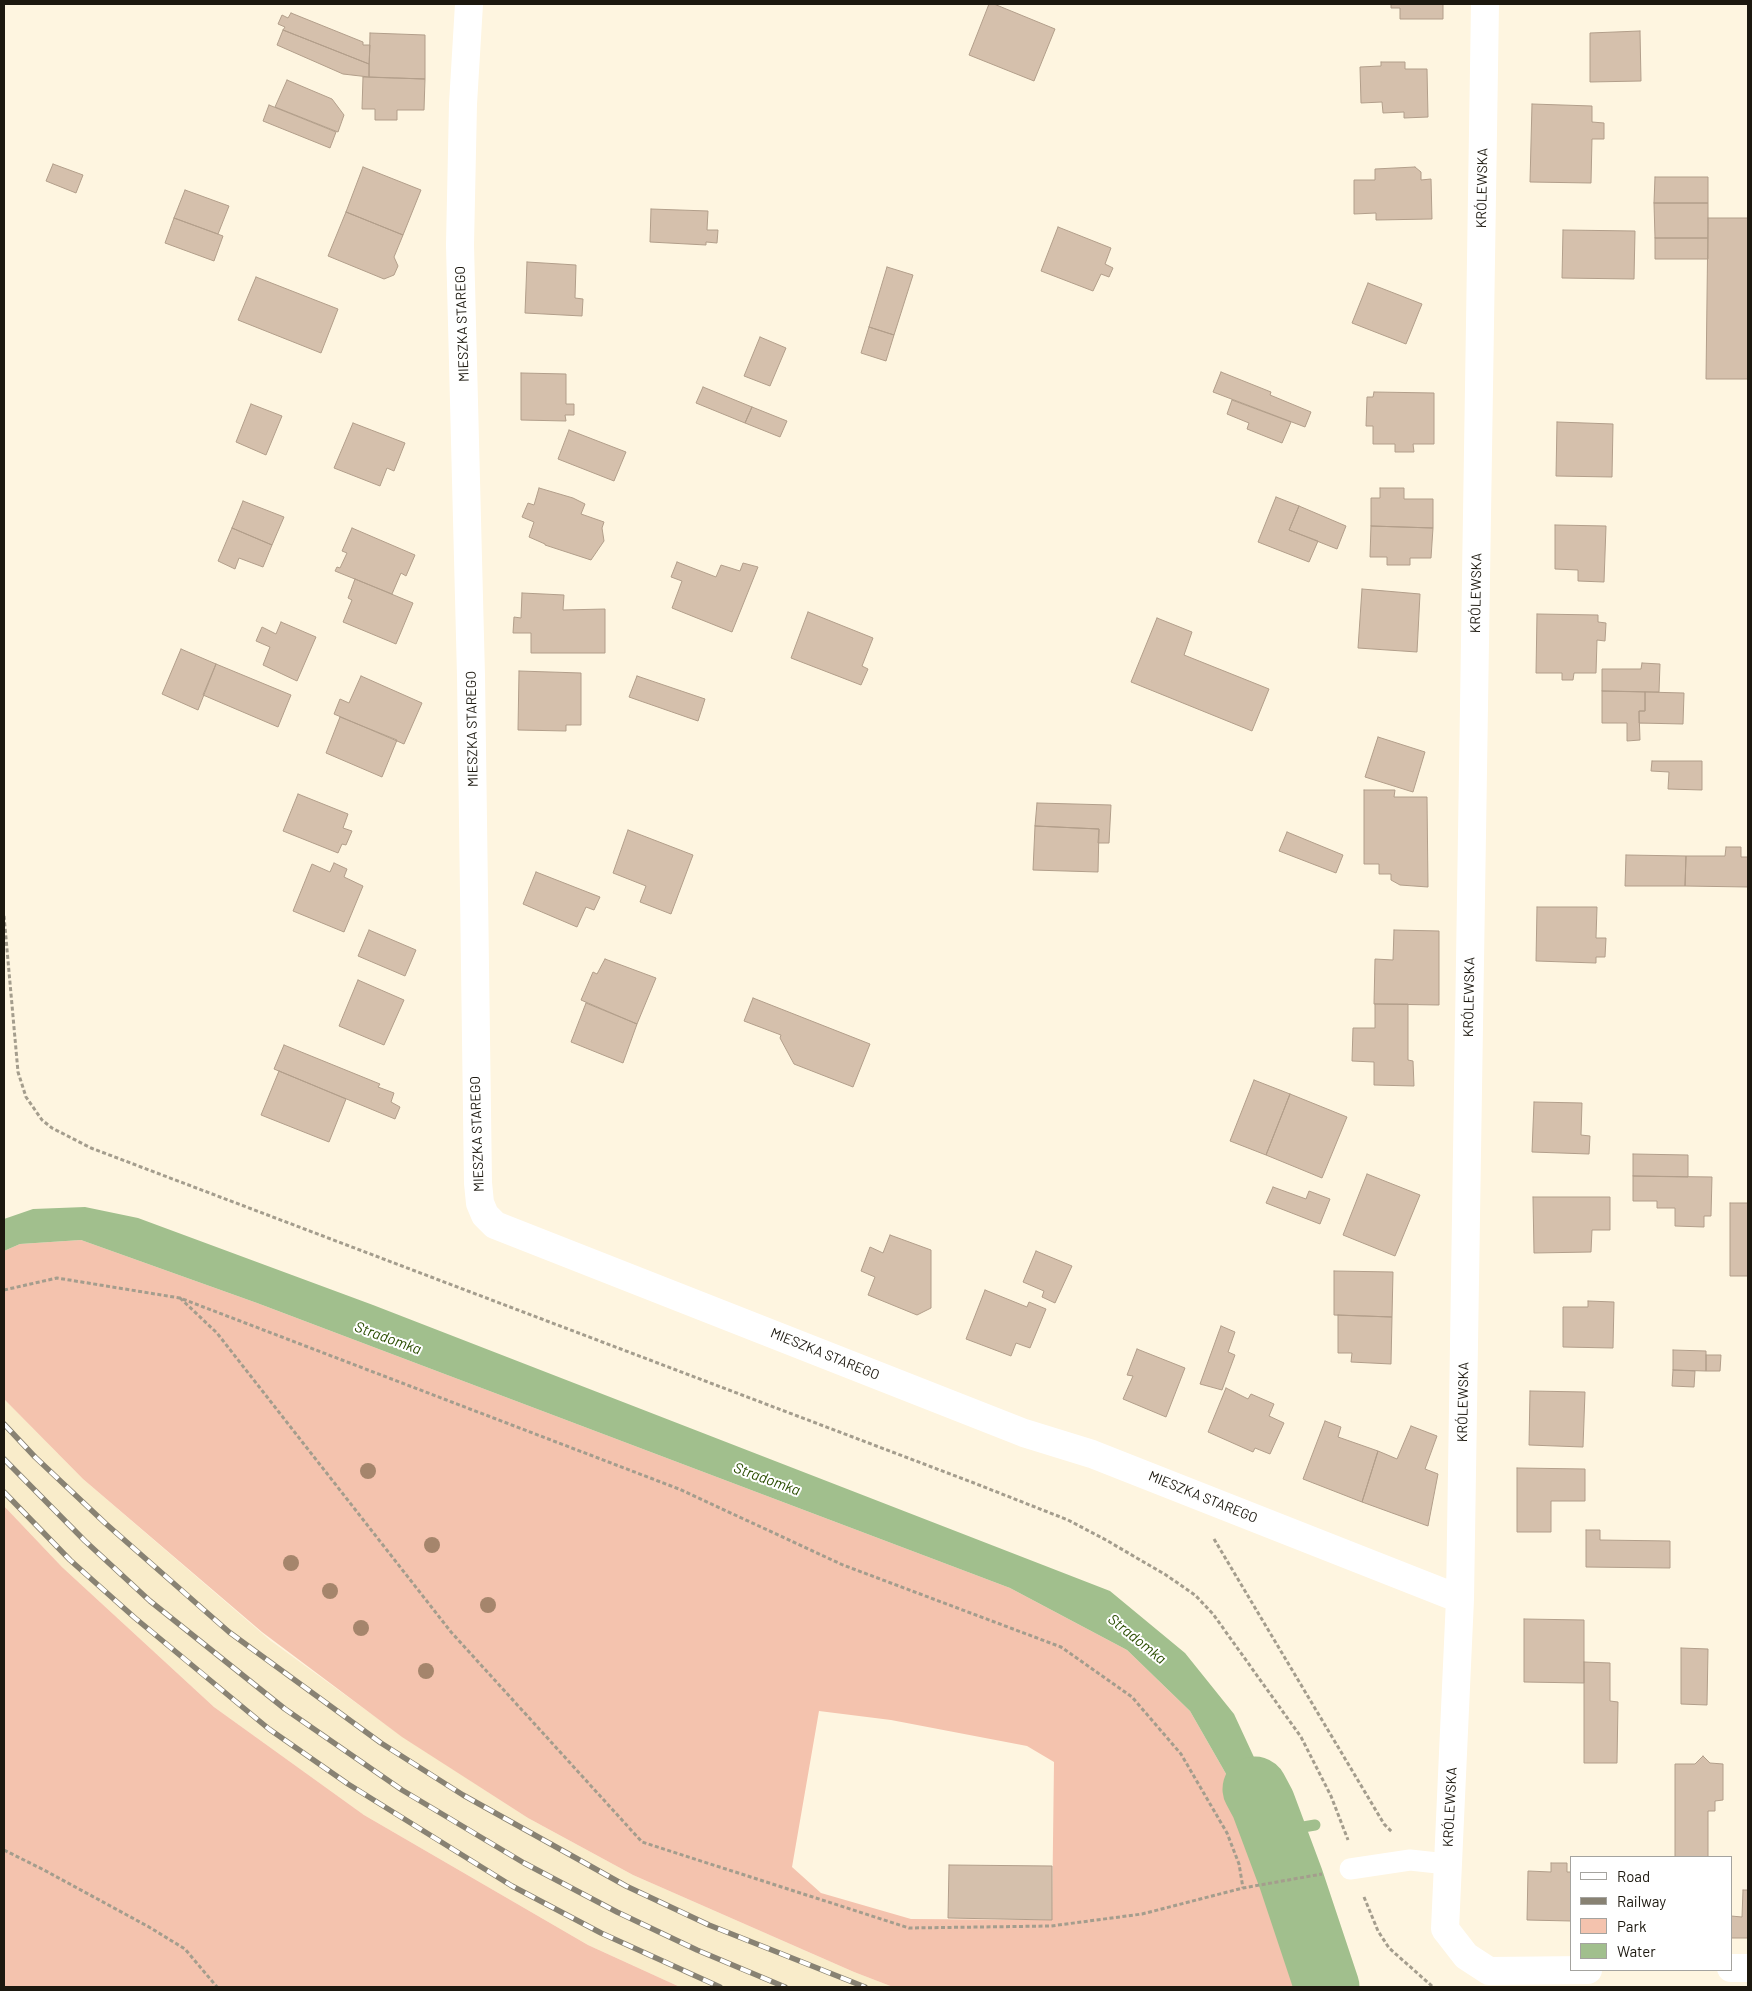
<!DOCTYPE html>
<html>
<head>
<meta charset="utf-8">
<style>
	body { margin:0 }
	#map { position:relative; width:1752px; height:1991px; overflow:hidden; background:#fef5e0; font-family:Barlow,sans-serif }
	canvas { display:block }
	.frame { position:absolute; inset:0; border:5px solid #1c180f; pointer-events:none }
	.legend { position:absolute; left:1570px; top:1856px; width:162px; height:115px; box-sizing:border-box; background:#fff; border:1px solid #a4a39f; margin:0; padding:6px 9px; list-style:none; font-size:15px; color:#1c180f }
	.legend li { display:flex; align-items:center; gap:10px; height:25px }
	.legend b { width:25px; border:1px solid #a4a39f }
</style>
</head>
<body>
<div id="map">
<canvas width="1752" height="1991"></canvas>
<div class="frame"></div>
<ul class="legend">
<li><b style="height:6px;background:#fff"></b>Road</li>
<li><b style="height:6px;background:#888273"></b>Railway</li>
<li><b style="height:14px;background:#f4c3ae"></b>Park</li>
<li><b style="height:14px;background:#a1bf8d"></b>Water</li>
</ul>
</div>
<script>
const ctx = document.querySelector('canvas').getContext('2d');
ctx.lineJoin = 'round';
function paint(path, color) { ctx.fillStyle = color; ctx.fill(path, 'evenodd'); }
const poly = rows => new Path2D(rows.map(r => 'M' + r).join(''));
function strokePath(path, color, width, dash) { ctx.strokeStyle = color; ctx.lineWidth = width; ctx.lineCap = dash ? 'butt' : 'round'; ctx.setLineDash(dash || []); ctx.stroke(path); }
function write(font, color, halo, rows, align = 'center') {
  ctx.font = font + ' Barlow,sans-serif'; ctx.lineWidth = 4; ctx.setLineDash([]); ctx.textBaseline = 'middle'; ctx.strokeStyle = halo; ctx.fillStyle = color; for (const [text, x, y, turn = 0] of rows) {
    ctx.save(); ctx.translate(x, y); ctx.rotate((+turn || 0) * Math.PI / 180); ctx.textAlign = isNaN(turn) ? turn : align; if (halo) ctx.strokeText(text, 0, 0); ctx.fillText(text, 0, 0); ctx.restore();
  }
}
paint(poly([
	[4,1399,83,1479,271,1641,403,1737,528,1818,633,1875,854,1972,893,1987,680,1987,588,1945,364,1815,214,1707,62,1567,4,1506]
]), '#f9ecca');
paint(poly([
	[81,1240,257,1303,1010,1588,1127,1650,1190,1711,1245,1807,1277,1874,1296,1950,1311,1987,893,1987,854,1972,633,1875,528,1818,402,1737,262,1632,83,1479,4,1399,4,1251,20,1244],
	[819,1711,891,1720,1027,1746,1054,1762,1052,1920,911,1919,821,1893,792,1867],
	[4,1506,62,1567,214,1707,364,1815,588,1945,680,1987,4,1987]
]), '#f4c3ae');
paint(poly([
	[85,1207,138,1218,373,1305,1110,1591,1185,1653,1234,1714,1284,1822,1300,1870,1277,1874,1245,1807,1190,1711,1127,1650,1010,1588,257,1303,81,1240,20,1244,4,1251,4,1219,33,1209],
	[1306,1885,1339,1967,1351,1987,1311,1987,1296,1950,1283,1889]
]), '#a1bf8d');
strokePath(poly([
	[1273,1832,1315,1825]
]), '#a1bf8d', 11);
strokePath(poly([
	[1255,1789,1263,1804,1291,1879,1327,1987]
]), '#a1bf8d', 65);
const building = poly([
	[989,4,994,4,1055,29,1034,81,969,55,989,4],
	[1391,4,1443,4,1443,19,1400,19,1400,8,1391,8,1391,4],
	[291,13,363,42,363,45,370,45,369,64,283,30,285,27,278,24,282,15,288,18,291,13],
	[283,30,369,64,369,77,343,74,277,45,283,30],
	[1640,31,1641,81,1590,82,1590,33,1640,31],
	[370,33,425,35,425,79,369,77,370,33],
	[1381,62,1405,62,1405,69,1427,69,1428,117,1404,118,1404,112,1383,113,1382,102,1361,103,1360,67,1381,66,1381,62],
	[363,77,425,79,424,110,397,110,397,120,375,120,375,109,362,109,363,77],
	[287,80,332,99,344,115,338,132,275,107,287,80],
	[1532,104,1592,106,1592,122,1604,123,1604,139,1592,139,1591,183,1530,182,1532,104],
	[269,105,336,132,330,148,263,121,269,105],
	[53,164,83,175,76,193,46,181,53,164],
	[363,167,421,190,403,235,346,212,363,167],
	[1415,167,1421,172,1421,180,1431,179,1432,219,1376,220,1376,213,1354,214,1354,180,1375,180,1375,169,1415,167],
	[1655,177,1708,177,1708,203,1654,203,1655,177],
	[185,190,229,206,218,234,174,218,185,190],
	[1654,203,1708,203,1708,238,1655,238,1654,203],
	[651,209,708,211,707,230,718,230,717,243,706,242,706,245,650,242,651,209],
	[346,212,403,235,394,257,398,266,394,275,384,279,328,256,346,212],
	[174,218,223,236,214,261,165,243,174,218],
	[1708,218,1748,218,1748,379,1706,379,1708,218],
	[1058,227,1111,248,1105,264,1113,268,1109,277,1101,274,1093,291,1041,271,1058,227],
	[1563,230,1635,231,1634,279,1562,278,1563,230],
	[1655,238,1708,238,1708,259,1655,259,1655,238],
	[527,262,576,265,575,298,583,299,582,316,525,313,527,262],
	[887,267,913,275,894,335,869,327,887,267],
	[256,277,338,309,321,353,238,320,256,277],
	[1368,283,1422,304,1406,344,1352,323,1368,283],
	[869,327,894,335,886,361,861,353,869,327],
	[760,337,786,348,770,386,744,376,760,337],
	[1221,372,1271,392,1270,395,1311,412,1305,427,1213,392,1221,372],
	[521,373,566,374,566,404,574,404,574,415,565,415,566,421,521,420,521,373],
	[703,387,752,407,745,423,696,403,703,387],
	[1374,392,1434,393,1434,444,1413,444,1414,452,1395,452,1395,444,1373,444,1373,426,1366,426,1367,397,1373,397,1374,392],
	[1232,400,1291,422,1282,443,1247,429,1249,423,1227,414,1232,400],
	[251,404,282,416,266,455,236,442,251,404],
	[752,407,787,421,780,437,745,423,752,407],
	[1557,422,1613,424,1612,477,1556,476,1557,422],
	[353,423,405,443,394,471,387,468,380,486,334,468,353,423],
	[569,430,626,452,614,481,558,459,569,430],
	[539,488,573,498,585,504,581,514,604,522,602,528,604,541,591,560,545,545,545,544,529,537,534,522,522,517,528,503,534,505,539,488],
	[1380,488,1404,488,1404,499,1433,499,1433,528,1371,526,1371,498,1380,498,1380,488],
	[1276,497,1299,506,1289,530,1318,541,1309,562,1258,542,1276,497],
	[243,501,284,517,272,545,232,528,243,501],
	[1299,506,1346,526,1337,549,1289,530,1299,506],
	[1555,525,1606,526,1604,582,1578,581,1578,570,1555,569,1555,525],
	[1371,526,1433,528,1431,558,1410,558,1410,565,1387,565,1387,557,1370,557,1371,526],
	[232,528,272,545,263,567,239,558,235,569,218,561,232,528],
	[352,528,415,555,406,576,401,573,392,594,335,571,337,567,340,568,347,553,342,551,352,528],
	[677,562,716,577,721,565,740,571,743,563,758,567,732,632,672,608,682,581,671,577,677,562],
	[355,579,413,603,396,644,343,622,352,600,348,598,355,579],
	[1362,589,1420,594,1417,652,1358,648,1362,589],
	[522,593,564,595,563,610,605,609,605,653,531,653,531,633,513,633,514,617,521,618,522,593],
	[808,612,873,638,862,666,868,669,861,685,791,658,808,612],
	[1537,614,1598,615,1598,622,1606,623,1605,641,1597,640,1596,673,1574,673,1573,680,1562,680,1562,673,1536,673,1537,614],
	[1157,618,1192,632,1184,655,1269,689,1252,731,1131,682,1157,618],
	[281,622,316,637,297,681,263,665,270,647,256,641,262,627,276,634,281,622],
	[181,649,216,664,198,710,162,694,181,649],
	[1642,663,1660,664,1659,692,1602,691,1602,669,1641,669,1642,663],
	[216,664,291,695,278,727,203,695,216,664],
	[519,671,581,673,581,725,566,725,566,731,518,730,519,671],
	[361,676,422,703,404,744,334,714,340,699,349,703,361,676],
	[637,676,705,699,698,721,629,697,637,676],
	[1602,691,1645,692,1645,711,1639,711,1640,740,1627,741,1627,723,1602,723,1602,691],
	[1645,692,1684,693,1683,724,1639,723,1639,711,1645,711,1645,692],
	[340,717,397,740,382,777,326,753,340,717],
	[1378,737,1425,752,1413,792,1365,777,1378,737],
	[1652,761,1702,761,1702,790,1668,789,1669,772,1651,771,1652,761],
	[1364,790,1395,790,1394,797,1427,797,1428,887,1400,885,1391,880,1391,874,1379,874,1379,864,1364,864,1364,790],
	[298,794,348,814,343,828,352,831,346,845,342,844,338,853,283,831,298,794],
	[1037,803,1111,805,1109,843,1098,843,1099,829,1035,826,1037,803],
	[1035,826,1099,829,1098,872,1033,870,1035,826],
	[628,830,693,855,671,914,640,902,646,886,613,873,628,830],
	[1287,832,1343,855,1336,873,1279,851,1287,832],
	[1726,847,1741,847,1741,857,1748,857,1748,887,1685,886,1686,856,1725,856,1726,847],
	[1626,855,1686,856,1685,886,1625,886,1626,855],
	[334,863,347,869,344,877,363,886,344,932,293,911,312,864,330,872,334,863],
	[536,872,600,897,594,910,586,907,577,927,523,904,536,872],
	[1537,907,1597,907,1596,938,1606,938,1605,957,1596,957,1596,963,1536,961,1537,907],
	[369,930,416,950,405,976,358,956,369,930],
	[1394,930,1439,931,1439,1005,1374,1004,1375,959,1393,960,1394,930],
	[605,959,656,978,637,1024,581,1000,593,972,597,974,605,959],
	[358,980,404,1000,384,1045,339,1026,358,980],
	[753,998,870,1044,853,1087,794,1064,780,1038,781,1035,744,1021,753,998],
	[586,1003,637,1024,623,1063,571,1042,586,1003],
	[1375,1004,1408,1004,1408,1060,1413,1061,1414,1086,1374,1085,1374,1062,1352,1061,1353,1028,1375,1028,1375,1004],
	[284,1045,380,1084,378,1087,394,1093,391,1102,400,1107,395,1119,274,1069,284,1045],
	[279,1071,346,1099,329,1142,261,1115,279,1071],
	[1254,1080,1290,1094,1266,1155,1230,1141,1254,1080],
	[1290,1094,1347,1117,1322,1178,1266,1155,1290,1094],
	[1534,1102,1582,1103,1581,1135,1590,1136,1589,1154,1532,1152,1534,1102],
	[1633,1154,1688,1155,1688,1177,1633,1176,1633,1154],
	[1367,1174,1420,1195,1395,1256,1343,1235,1367,1174],
	[1633,1176,1712,1177,1711,1216,1704,1216,1704,1227,1675,1226,1675,1208,1657,1208,1657,1201,1633,1201,1633,1176],
	[1273,1187,1306,1199,1309,1191,1330,1199,1320,1224,1266,1203,1273,1187],
	[1533,1197,1610,1197,1610,1230,1592,1230,1591,1252,1534,1253,1533,1197],
	[1730,1203,1748,1203,1748,1276,1730,1276,1730,1203],
	[890,1235,931,1250,931,1308,917,1315,868,1295,875,1277,861,1271,870,1247,883,1253,890,1235],
	[1036,1251,1072,1266,1055,1303,1042,1297,1044,1291,1023,1282,1036,1251],
	[1334,1271,1393,1272,1392,1317,1334,1315,1334,1271],
	[985,1290,1027,1307,1029,1302,1046,1309,1030,1348,1016,1343,1011,1356,966,1339,985,1290],
	[1588,1301,1614,1302,1613,1348,1563,1347,1563,1307,1588,1307,1588,1301],
	[1338,1315,1392,1317,1391,1364,1351,1362,1352,1353,1338,1353,1338,1315],
	[1221,1326,1235,1332,1228,1352,1235,1355,1222,1390,1200,1384,1221,1326],
	[1137,1349,1185,1368,1166,1417,1123,1399,1133,1376,1127,1375,1137,1349],
	[1673,1350,1706,1351,1706,1371,1673,1370,1673,1350],
	[1706,1355,1721,1355,1720,1371,1706,1371,1706,1355],
	[1673,1370,1695,1371,1694,1387,1672,1386,1673,1370],
	[1226,1388,1248,1399,1251,1394,1274,1404,1269,1416,1284,1423,1270,1454,1255,1448,1253,1452,1208,1432,1226,1388],
	[1530,1391,1585,1392,1583,1447,1529,1445,1530,1391],
	[1325,1421,1341,1427,1338,1437,1378,1451,1362,1502,1303,1479,1325,1421],
	[1411,1426,1437,1436,1425,1469,1438,1474,1428,1526,1362,1502,1378,1451,1397,1459,1411,1426],
	[1517,1468,1585,1469,1585,1501,1551,1501,1551,1532,1517,1532,1517,1468],
	[1586,1530,1600,1530,1600,1540,1670,1541,1670,1568,1586,1567,1586,1530],
	[1524,1619,1584,1620,1584,1683,1524,1682,1524,1619],
	[1681,1648,1708,1649,1707,1705,1681,1704,1681,1648],
	[1584,1662,1610,1663,1610,1701,1618,1702,1617,1763,1584,1763,1584,1662],
	[1703,1756,1710,1763,1723,1764,1723,1800,1715,1801,1715,1811,1708,1811,1708,1857,1675,1857,1675,1764,1695,1764,1703,1756],
	[1551,1863,1567,1863,1567,1872,1571,1872,1571,1921,1527,1920,1528,1871,1551,1872,1551,1863],
	[949,1865,1052,1866,1052,1920,948,1918,949,1865],
	[1743,1890,1748,1890,1748,1938,1731,1938,1731,1916,1742,1917,1743,1890]
]);
paint(building, '#d5c0ac');
strokePath(building, '#b29e8a', 1);
strokePath(poly([
	[4,916,18,1072,26,1097,42,1120,52,1128,91,1148,974,1483,1068,1520,1106,1540,1166,1575,1195,1595,1213,1614,1301,1737,1331,1796,1348,1840],
	[4,1290,57,1278,180,1298,679,1489,843,1565,1061,1647,1132,1697,1181,1754,1227,1833,1239,1864,1243,1888],
	[180,1298,217,1333,451,1632,642,1842,909,1928,1051,1926,1142,1914,1243,1888,1322,1874],
	[1214,1539,1384,1824,1392,1832],
	[4,1850,44,1870,149,1927,185,1949,217,1987],
	[1364,1897,1378,1931,1389,1948,1433,1987]
]), '#a49d8d', 3, [4, 2.5]);
strokePath(poly([
	[1350,1869,1410,1860,1447,1864]
]), '#fff', 21);
strokePath(poly([
	[469,4,463,104,460,245,471,676,478,1183,480,1203,485,1215,495,1225,1024,1433,1092,1454,1460,1599],
	[1485,4,1460,1599,1445,1929,1466,1956,1489,1971,1588,1970],
	[1731,1968,1748,1968]
]), '#fff', 28);
const rail = poly([
	[4,1424,35,1457,105,1523,229,1632,381,1743,463,1795,626,1886,709,1925,865,1987],
	[4,1459,85,1541,150,1601,285,1709,402,1790,524,1863,617,1912,697,1950,785,1987],
	[4,1492,70,1560,135,1618,269,1729,348,1784,512,1886,601,1933,720,1987]
]);
strokePath(rail, '#888273', 5.5);
strokePath(rail, '#fff', 4, [11]);
ctx.fillStyle = '#a5856c';
for (const [x, y] of [
	[368,1471],
	[432,1545],
	[291,1563],
	[330,1591],
	[488,1605],
	[361,1628],
	[426,1671]
]) { ctx.beginPath(); ctx.arc(x, y, 8, 0, 2 * Math.PI); ctx.fill(); }
write('14px', '#1c180f', '#fff', [
	["KRÓLEWSKA",1482,188,-89],
	["MIESZKA STAREGO",462,324,-92],
	["KRÓLEWSKA",1476,593,-89],
	["MIESZKA STAREGO",472,729,-91],
	["KRÓLEWSKA",1469,997,-89],
	["MIESZKA STAREGO",477,1134,-92],
	["MIESZKA STAREGO",825,1354,22],
	["KRÓLEWSKA",1463,1402,-89],
	["MIESZKA STAREGO",1203,1497,22],
	["KRÓLEWSKA",1450,1807,-87]
]);
write('italic 15px', '#2a4d01', '#fff', [
	["Stradomka",388,1338,20],
	["Stradomka",767,1479,20],
	["Stradomka",1137,1639,39]
]);
</script>
</body>
</html>
